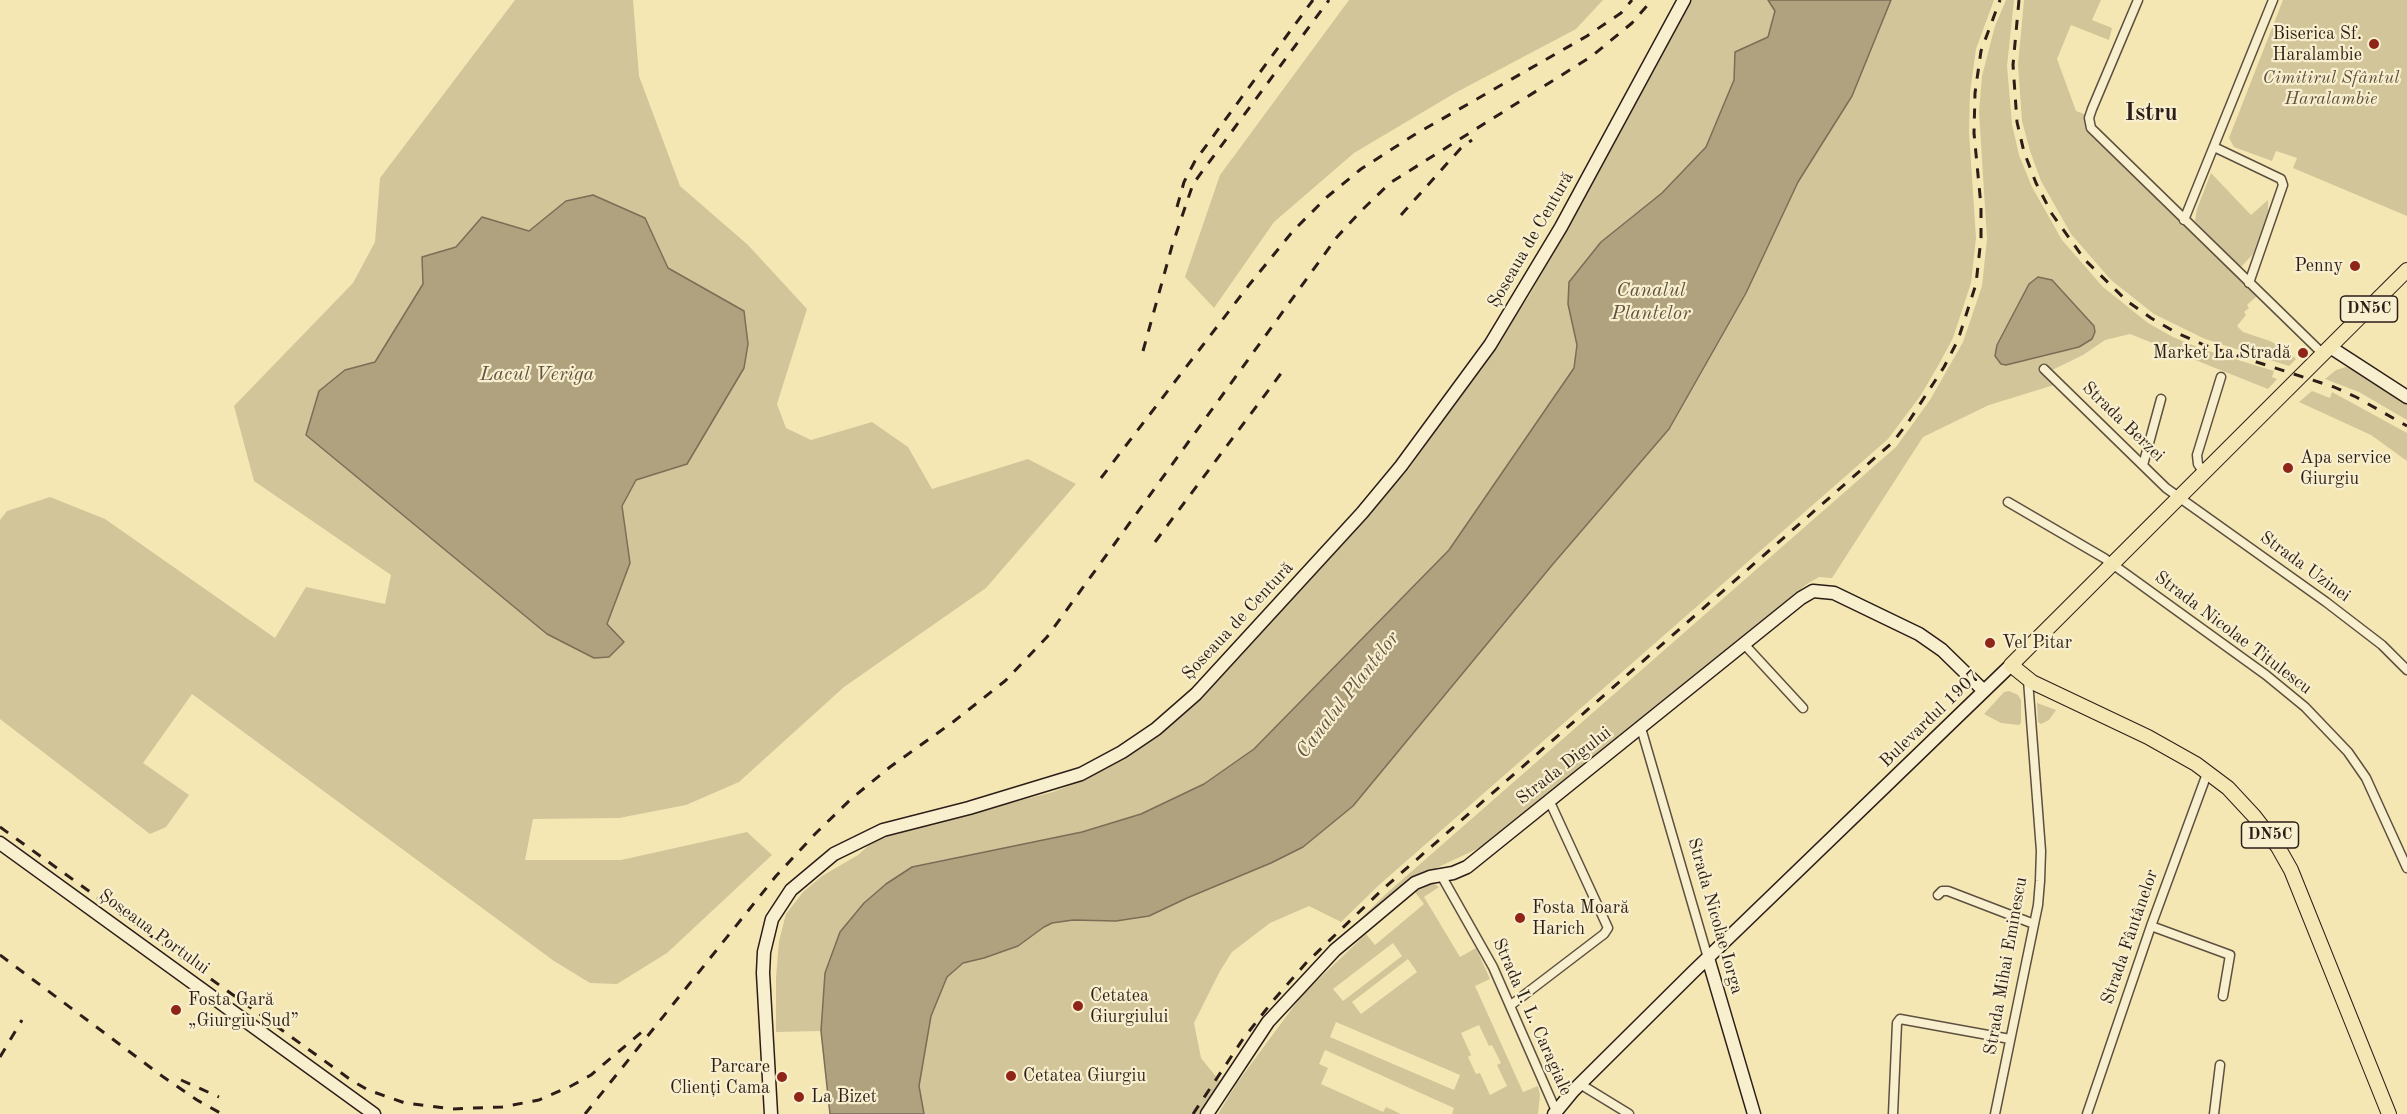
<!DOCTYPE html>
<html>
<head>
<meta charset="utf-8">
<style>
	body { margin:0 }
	canvas { display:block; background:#f4e7b4 }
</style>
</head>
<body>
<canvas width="2407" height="1114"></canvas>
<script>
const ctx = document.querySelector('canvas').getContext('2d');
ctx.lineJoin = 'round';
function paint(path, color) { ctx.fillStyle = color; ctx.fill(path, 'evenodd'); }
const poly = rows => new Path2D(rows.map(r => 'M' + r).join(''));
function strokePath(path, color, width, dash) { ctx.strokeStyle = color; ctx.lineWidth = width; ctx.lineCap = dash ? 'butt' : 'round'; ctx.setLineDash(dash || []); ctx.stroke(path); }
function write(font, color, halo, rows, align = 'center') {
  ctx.font = font + ' "Old Standard TT",serif'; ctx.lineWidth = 4.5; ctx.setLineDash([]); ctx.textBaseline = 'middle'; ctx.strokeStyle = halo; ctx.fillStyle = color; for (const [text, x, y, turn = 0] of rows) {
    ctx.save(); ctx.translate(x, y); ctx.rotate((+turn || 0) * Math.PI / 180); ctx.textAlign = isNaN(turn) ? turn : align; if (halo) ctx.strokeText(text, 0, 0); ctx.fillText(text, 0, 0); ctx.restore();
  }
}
paint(poly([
	[515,0,633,0,639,76,680,186,748,245,807,309,777,404,786,428,811,440,872,422,908,447,932,489,1028,459,1076,484,986,588,844,687,739,782,686,805,619,818,533,819,525,860,621,860,747,832,772,855,667,953,617,984,590,983,554,961,192,694,143,763,189,795,166,827,150,834,0,719,0,520,7,511,50,497,105,519,275,638,306,587,385,604,391,575,254,481,234,406,353,283,375,242,380,178],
	[566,201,645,218,668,268,744,311,687,464,636,480,622,506,630,563,607,624,345,370,375,362,423,284,422,257,456,247,482,217,529,231],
	[1349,0,1603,0,1576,29,1455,93,1354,153,1274,222,1214,308,1185,277,1220,175],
	[1690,0,1768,0,1775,11,1768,37,1735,52,1734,80,1706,147,1662,193,1568,304,1577,345,1574,368,1449,550,1254,749,1204,784,1141,814,1082,832,912,867,886,884,864,903,824,1002,821,1031,776,1032,776,978,779,941,786,914,803,892,822,876,858,855,878,837,1053,792,1088,778,1120,761,1171,723,1409,469,1529,296],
	[1891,0,1994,0,1976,49,1970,92,1969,132,1976,238,1971,283,1953,338,1939,364,1921,395,1888,439,1379,885,1341,922,1309,906,1270,923,1232,952,1220,971,1194,1023,1201,1058,1222,1084,1201,1114,924,1114,919,1086,931,1016,947,977,963,963,984,958,1033,936,1044,927,1052,923,1073,920,1116,921,1149,916,1187,898,1271,863,1303,847,1353,806,1553,564,1669,429,1746,293,1798,182,1852,96],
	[2006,0,2014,0,2007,66,2012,124,2019,155,2032,187,2062,240,2103,287,2148,323,2173,337,2202,349,2274,371,2272,377,2277,379,2268,389,2130,334,2105,340,2083,355,2044,374,2054,385,1989,405,1923,437,1832,578,1819,577,1807,584,1481,847,1411,880,1353,930,1350,929,1387,893,1896,447,1930,400,1963,342,1982,286,1987,239,1979,112,1982,76,1995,26],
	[2024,0,2101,0,2092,20,2112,28,2109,40,2071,25,2057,59,2076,111,2087,115,2089,123,2140,180,2257,296,2247,305,2249,308,2244,312,2246,315,2237,326,2243,332,2270,341,2287,350,2296,359,2289,366,2205,339,2154,314,2111,280,2071,234,2041,181,2030,151,2022,121,2018,65],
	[2283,0,2407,0,2407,216,2293,168,2297,158,2276,151,2272,161,2234,147,2229,138],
	[2211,173,2251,215,2268,200,2268,212,2253,254,2242,266,2236,265,2195,221,2197,209],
	[2346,367,2351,369,2407,405,2407,420,2359,392,2325,379,2336,370],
	[2312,391,2330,398,2332,392,2407,433,2407,461,2371,435,2299,402],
	[2009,691,2018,695,2021,700,2021,723,2019,725,2001,723,1984,714,2004,692],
	[2037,703,2056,710,2049,720,2041,724,2038,722],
	[1433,883,1439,887,1424,897,1460,957,1476,948,1490,979,1475,986,1523,1092,1538,1086,1540,1095,1538,1114,1452,1114,1454,1108,1325,1050,1319,1064,1328,1068,1321,1084,1383,1112,1386,1107,1401,1114,1218,1114,1237,1083,1302,995,1366,934,1375,945,1424,904,1415,892],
	[1393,943,1402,956,1343,1001,1333,989],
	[1408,959,1417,972,1361,1014,1352,1002],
	[1336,1022,1460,1075,1454,1090,1330,1037],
	[1479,1025,1489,1046,1492,1045,1501,1063,1497,1065,1507,1086,1490,1095,1480,1073,1476,1074,1468,1057,1471,1055,1461,1033]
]), '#d2c599');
const water = poly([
	[1768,0,1891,0,1852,96,1798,182,1746,293,1669,429,1553,564,1353,806,1303,847,1271,863,1187,898,1149,916,1116,921,1073,920,1052,923,1044,927,1018,946,984,958,963,963,947,977,931,1016,919,1086,924,1114,830,1114,821,1031,825,973,840,932,864,903,886,884,912,867,1082,832,1141,814,1204,784,1254,749,1449,550,1574,368,1577,345,1568,304,1569,282,1601,242,1662,193,1706,147,1734,80,1735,52,1768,37,1775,11,1768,0],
	[593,195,645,218,668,268,744,311,748,344,744,368,687,464,636,480,622,506,630,563,607,624,624,642,609,657,594,658,547,634,306,435,319,391,345,370,375,362,423,284,422,257,456,247,482,217,529,231,566,201,593,195],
	[2038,277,2052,280,2094,326,2095,332,2092,339,2079,347,2006,365,2001,364,1995,356,1997,345,2029,284,2038,277]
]);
paint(water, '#b0a27f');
strokePath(water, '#7b6d56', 1.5);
const street = poly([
	[2138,0,2092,109,2089,118,2091,128,2323,354],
	[2214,147,2281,179,2283,185,2249,283],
	[2184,220,2273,0],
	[2044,369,2166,488,2326,602,2382,645,2407,670],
	[2143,465,2161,399],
	[2204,473,2198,464,2197,455,2221,377],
	[2008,502,2104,558,2266,675,2305,707,2348,752,2366,778,2407,868],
	[1744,644,1803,708],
	[1641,728,1708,958],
	[1441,875,1493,967,1556,1111],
	[1938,895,1942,891,1948,891,2034,924],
	[2151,926,2230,955,2223,996],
	[1511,1005,1604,934,1608,928,1549,800],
	[1580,1084,1629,1114],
	[1893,1114,1897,1023,1900,1019,2010,1039],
	[1995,1114,2038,905,2040,881,2041,851,2028,680],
	[2087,1114,2151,926,2208,771],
	[2214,1114,2220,1065]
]);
const secondary = poly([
	[2330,347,2407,397],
	[0,843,374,1114],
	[1708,958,1754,1114],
	[771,1114,763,973,764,952,772,919,791,890,834,854,883,830,969,808,1081,774,1122,752,1156,729,1196,694,1362,513,1401,466,1490,345,1561,227,1684,0],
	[1207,1114,1268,1022,1335,950,1415,883,1430,877,1453,873,1467,867,1801,598,1813,591,1834,593,1919,634,1942,650,1984,691],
	[1554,1114,1573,1091,1692,973,2011,665]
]);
const primary = poly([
	[2389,1114,2291,870,2278,847,2254,816,2228,788,2196,764,2148,737,2032,682,2011,665,2407,270]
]);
strokePath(street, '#5e503f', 11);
strokePath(secondary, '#2c1d18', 15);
strokePath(primary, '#2c1d18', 16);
strokePath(street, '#f8efce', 8);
strokePath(secondary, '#f8efce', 12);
strokePath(primary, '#f4e7b4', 14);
strokePath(poly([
	[2019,0,2013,65,2017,122,2024,152,2036,183,2052,214,2085,260,2127,301,2151,318,2175,332,2204,345,2334,387,2356,397,2407,426],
	[1177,207,1184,182,1195,161,1313,0],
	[1401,215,1461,148,1472,140],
	[1143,351,1172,246,1193,184,1329,0],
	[1101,478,1249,285,1293,231,1327,197,1361,169,1414,135,1587,36,1621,13,1632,0],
	[1155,542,1285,368],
	[0,827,351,1080,368,1090,405,1103,452,1109,473,1108,502,1107,539,1100,571,1086,591,1075,644,1030],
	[0,955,162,1076,197,1100,222,1114],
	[0,1057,22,1020],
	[181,1080,219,1097],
	[585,1114,776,876,816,833,851,799,890,767,953,722,1005,681,1047,637,1337,237,1360,212,1390,183,1592,56,1632,23,1652,0],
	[1193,1114,1243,1039,1272,1002,1306,963,1383,889,1893,442,1909,421,1944,367,1958,340,1976,284,1981,238,1981,206,1974,133,1975,93,1981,51,2000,0]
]), '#2c1d18', 3, [10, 10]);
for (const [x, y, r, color] of [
	[2374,44,6,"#8f2418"],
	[2355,266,6,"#8f2418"],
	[2303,353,6,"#8f2418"],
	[2288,468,6,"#8f2418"],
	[1990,643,6,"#8f2418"],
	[1520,918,6,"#8f2418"],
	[1078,1006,6,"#8f2418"],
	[176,1010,6,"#8f2418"],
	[1011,1076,6,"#8f2418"],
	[782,1077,6,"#8f2418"],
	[799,1097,6,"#8f2418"]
]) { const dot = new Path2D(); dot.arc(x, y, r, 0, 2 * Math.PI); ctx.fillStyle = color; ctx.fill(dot); strokePath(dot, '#f8efce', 2); }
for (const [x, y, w] of [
	[2369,309,57],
	[2270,835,57]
]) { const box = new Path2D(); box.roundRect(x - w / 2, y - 13, w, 26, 4.5); ctx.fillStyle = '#f8efce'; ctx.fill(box); strokePath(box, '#2c1d18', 1.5); }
write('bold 16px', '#2c1d18', null, [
	["DN5C",2369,309],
	["DN5C",2270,835]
]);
write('18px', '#2c1d18', '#f8efce', [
	["Biserica Sf.",2362,34,"right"],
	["Haralambie",2362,55,"right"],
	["Penny",2343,266,"right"],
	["Market La Stradă",2291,353,"right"],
	["Apa service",2300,458],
	["Giurgiu",2300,479],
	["Vel Pitar",2002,643],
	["Fosta Moară",1532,908],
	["Harich",1532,929],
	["Cetatea",1090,996],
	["Giurgiului",1090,1017],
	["Fosta Gară",188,1000],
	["„Giurgiu Sud”",188,1021],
	["Parcare",770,1067,"right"],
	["Clienți Cama",770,1088,"right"],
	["Cetatea Giurgiu",1023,1076],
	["La Bizet",811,1097]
], 'left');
write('italic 18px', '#5e4f3f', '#f8efce', [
	["Cimitirul Sfântul",2331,78],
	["Haralambie",2331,99]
]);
write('18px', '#2c1d18', '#f8efce', [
	["Șoseaua de Centură",1531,240,-60],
	["Strada Berzei",2123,422,44],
	["Strada Uzinei",2305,567,36],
	["Șoseaua de Centură",1238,621,-47],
	["Strada Nicolae Titulescu",2233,633,37],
	["Bulevardul 1907",1930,719,-44],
	["Strada Digului",1564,766,-38],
	["Strada Nicolae Iorga",1715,916,74],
	["Șoseaua Portului",154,932,36],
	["Strada Fântânelor",2130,937,-71],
	["Strada Mihai Eminescu",2006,966,-80],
	["Strada I. L. Caragiale",1532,1017,66]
]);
write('italic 20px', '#615241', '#f8efce', [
	["Canalul",1651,291],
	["Plantelor",1651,314],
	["Lacul Veriga",537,375],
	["Canalul Plantelor",1348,695,-52]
]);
write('bold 24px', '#2c1d18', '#f8efce', [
	["Istru",2151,114]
]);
</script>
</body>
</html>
